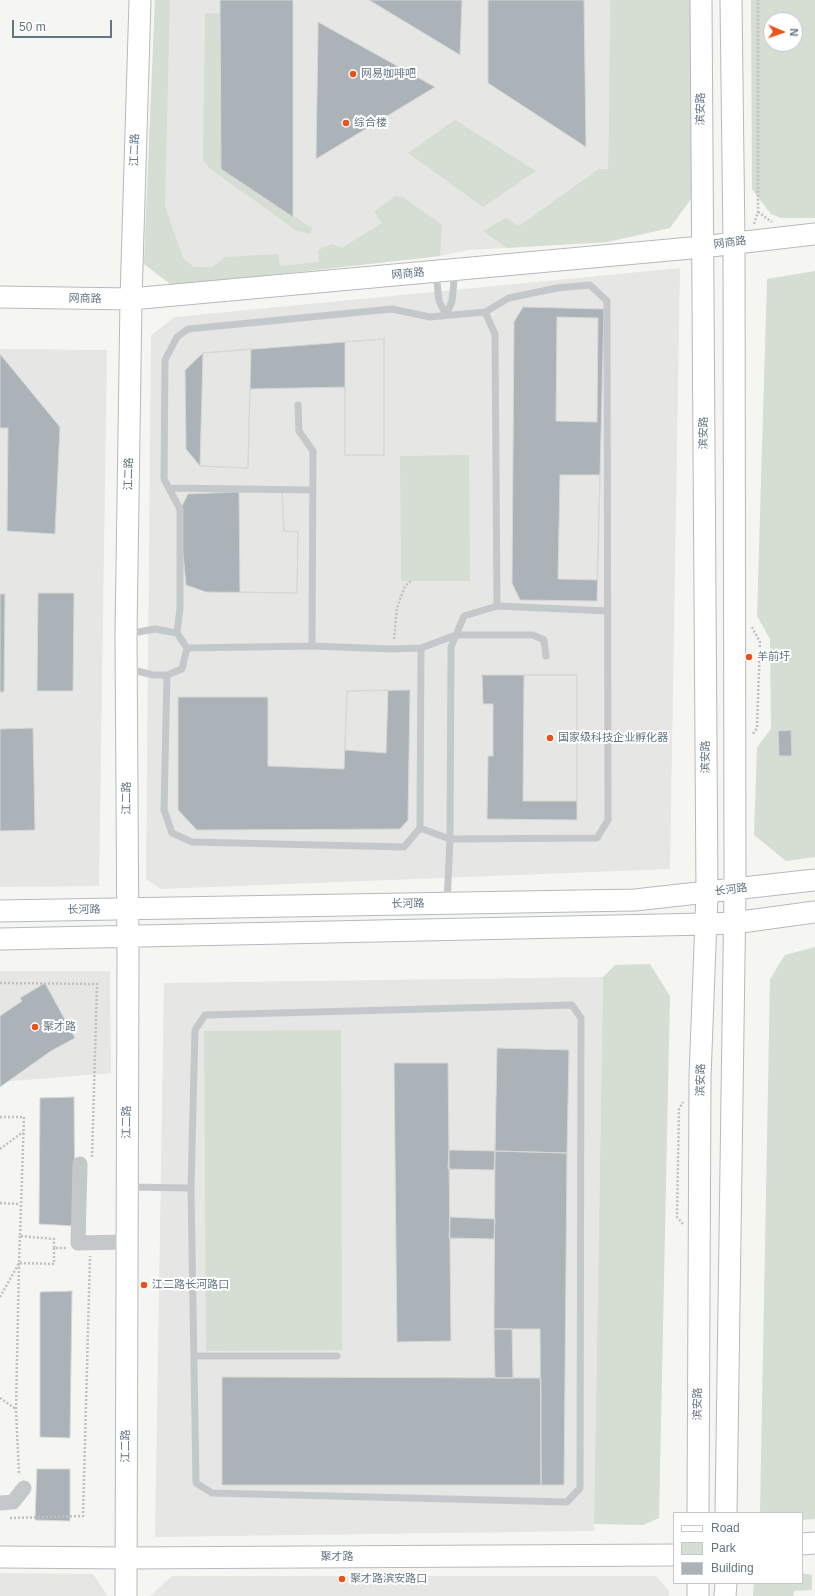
<!DOCTYPE html>
<html>
<head>
<meta charset="utf-8">
<style>
	body { margin:0 }
	#map { position:relative; width:815px; height:1596px; overflow:hidden; background:#f5f6f1; font-family:Arial,sans-serif }
	canvas { display:block }
	.legend { position:absolute; left:673px; top:1512px; width:130px; height:72px; box-sizing:border-box; background:#fff; border:1px solid #c1c8ce; margin:0; padding:5px 7px; list-style:none; font-size:12px; color:#637584 }
	.legend li { display:flex; align-items:center; gap:8px; height:20px }
	.legend b { width:20px; border:1px solid #c1c8ce }
	.north { position:absolute; left:763px; top:12px; width:40px; height:40px; box-sizing:border-box; background:#fff; border:1px solid #c1c8ce; border-radius:50%; rotate:92deg; font-size:11px; font-weight:700; line-height:16px; text-align:center; color:#637584 }
	.north::after { content:''; display:block; margin:auto; width:14px; height:18px; background:#ec501b; clip-path:polygon(50% 0,100% 100%,50% 72%,0 100%) }
	.scale { position:absolute; left:12px; top:20px; width:100px; height:18px; box-sizing:border-box; border:2px solid #637584; border-top:0; padding-left:5px; font-size:12px; line-height:14px; white-space:nowrap; color:#637584; -webkit-text-stroke:3px #fff; paint-order:stroke }
</style>
</head>
<body>
<div id="map">
<canvas width="815" height="1596"></canvas>
<ul class="legend">
<li><b style="height:5px;background:#fff"></b>Road</li>
<li><b style="height:11px;background:#d6ddd2"></b>Park</li>
<li><b style="height:11px;background:#abb3b8"></b>Building</li>
</ul>
<div class="north">N</div>
<div class="scale">50 m</div>
</div>
<script>
const ctx = document.querySelector('canvas').getContext('2d');
ctx.lineJoin = 'round';
function paint(path, color) { ctx.fillStyle = color; ctx.fill(path, 'evenodd'); }
const poly = rows => new Path2D(rows.map(r => 'M' + r).join(''));
function strokePath(path, color, width, dash) { ctx.strokeStyle = color; ctx.lineWidth = width; ctx.lineCap = dash ? 'butt' : 'round'; ctx.setLineDash(dash || []); ctx.stroke(path); }
function write(font, color, halo, rows, align = 'center') {
  ctx.font = font + ' Arial,"Noto Sans SC",sans-serif'; ctx.lineWidth = 4; ctx.setLineDash([]); ctx.textBaseline = 'middle'; ctx.strokeStyle = halo; ctx.fillStyle = color; for (const [text, x, y, turn = 0] of rows) {
    ctx.save(); ctx.translate(x, y); ctx.rotate((+turn || 0) * Math.PI / 180); ctx.textAlign = isNaN(turn) ? turn : align; if (halo) ctx.strokeText(text, 0, 0); ctx.fillText(text, 0, 0); ctx.restore();
  }
}
paint(poly([
	[155,0,610,0,607,242,469,250,440,256,173,286,144,264],
	[680,268,670,869,161,889,146,879,151,335,175,317],
	[0,349,107,350,99,886,0,887],
	[0,971,110,971,111,1073,0,1082],
	[603,977,594,1531,155,1537,164,983],
	[0,1573,93,1574,108,1596,0,1596],
	[172,1576,656,1576,669,1591,669,1596,150,1596]
]), '#e6e7e5');
paint(poly([
	[155,0,170,0,165,206,183,258,194,267,212,267,225,257,278,254,280,266,319,262,318,250,332,244,342,248,382,223,374,212,395,196,403,197,442,225,440,256,173,286,144,264],
	[610,0,693,0,693,196,670,228,607,242,507,248,483,231,506,218,519,226,599,169,608,169],
	[751,0,815,0,815,218,781,218,771,214,752,189],
	[771,20,795,20,795,44,771,44],
	[205,13,220,14,221,169,312,228,310,234,297,231,209,168,203,159],
	[455,120,536,171,483,207,408,153],
	[815,271,815,857,786,861,754,835,757,747,771,729,770,639,757,616,767,279],
	[469,455,470,581,401,581,400,456],
	[815,947,815,1519,802,1520,802,1513,760,1513,770,979,785,955],
	[650,964,670,996,659,1518,643,1525,594,1524,603,977,615,965],
	[341,1030,342,1350,206,1351,204,1031],
	[802,1573,812,1575,812,1590,794,1591,793,1596,753,1596,754,1583,802,1583]
]), '#d6ddd2');
const building = poly([
	[220,0,293,0,293,217,221,169,220,0],
	[369,0,462,0,460,55,369,0],
	[488,0,584,0,586,147,488,83,488,0],
	[318,22,435,87,316,159,318,34,318,22],
	[523,307,604,309,597,601,520,600,512,583,514,322,523,307],
	[557,317,598,318,597,422,556,421,557,317],
	[384,339,384,455,345,455,345,387,250,389,248,468,200,466,186,449,185,370,203,353,384,339],
	[384,339,384,455,345,455,345,342,384,339],
	[251,349,248,468,200,466,203,353,251,349],
	[0,354,60,427,55,534,7,531,8,428,0,428,0,354],
	[560,475,600,475,597,580,558,579,560,475],
	[282,490,284,531,298,532,297,593,206,592,186,585,179,512,188,494,282,490],
	[282,490,284,531,298,532,297,593,240,592,239,492,282,490],
	[38,593,74,593,73,691,37,691,38,593],
	[0,594,5,594,4,692,0,692,0,594],
	[482,675,577,675,577,820,487,819,488,756,493,756,493,704,483,704,482,675],
	[524,675,577,675,577,801,523,801,524,675],
	[388,690,386,753,345,750,347,691,388,690],
	[410,690,408,820,400,829,197,830,178,810,178,697,268,697,268,766,344,769,347,691,410,690],
	[33,728,35,830,0,831,0,729,33,728],
	[791,730,792,756,779,756,778,731,791,730],
	[45,983,75,1038,51,1051,0,1087,0,1016,22,1001,20,998,45,983],
	[497,1048,569,1050,567,1153,495,1151,497,1048],
	[394,1063,448,1063,451,1341,397,1342,394,1063],
	[74,1097,75,1226,39,1224,40,1098,74,1097],
	[449,1150,495,1151,494,1170,448,1169,449,1150],
	[495,1151,567,1153,564,1485,541,1485,540,1329,494,1329,495,1151],
	[450,1217,495,1219,494,1239,449,1238,450,1217],
	[72,1291,70,1438,40,1437,40,1292,72,1291],
	[494,1329,512,1329,513,1378,495,1378,494,1329],
	[222,1377,541,1378,541,1485,222,1485,222,1377],
	[37,1469,70,1469,70,1521,35,1520,37,1469]
]);
paint(building, '#abb3b8');
strokePath(building, '#d7d7d4', 1);
const secondary = poly([
	[0,297,131,299,702,247,815,234],
	[0,911,635,900,815,880],
	[0,939,706,924,734,923,815,912],
	[698,1513,700,1077,707,893,701,0],
	[726,1513,735,890,734,242,731,0],
	[802,1544,815,1543],
	[0,1557,126,1558,674,1555],
	[698,1583,698,1596],
	[126,1596,128,954,126,634,131,299,140,0],
	[725,1596,726,1583]
]);
strokePath(secondary, '#b4babe', 23);
strokePath(poly([
	[758,212,772,222],
	[754,224,758,212,758,0],
	[752,627,760,642,757,728,752,735],
	[394,639,397,608,405,586,411,581],
	[0,983,97,984,92,1157],
	[0,1117,24,1117,20,1236,54,1239,54,1248,66,1248],
	[0,1149,23,1132],
	[0,1203,20,1204],
	[683,1224,677,1217,679,1109,683,1102],
	[20,1236,19,1263,54,1264,54,1248],
	[19,1263,16,1409,19,1475],
	[0,1297,19,1263],
	[0,1398,16,1409],
	[10,1518,83,1516,90,1256]
]), '#bec0c2', 2.5, [2, 2]);
strokePath(poly([
	[436,273,439,301,446,315,452,301,455,271],
	[485,312,495,334,497,606],
	[298,405,299,431,313,451,312,646],
	[169,488,313,490],
	[177,633,180,608,180,509,164,479,165,360,177,337,188,329,392,309,430,317,485,312,509,298,557,288,590,285,607,301,608,820,597,838,450,839,420,828],
	[127,634,155,629,177,633,187,648,182,669,167,675,153,675,129,669],
	[421,648,456,635,533,635,544,640,546,656],
	[167,675,164,810,172,833,192,842,404,847,420,828,421,648,393,649,312,646,187,648],
	[447,902,450,839,451,647,464,616,497,606,608,611],
	[129,1187,191,1188,196,1483,212,1493,567,1502,580,1488,581,1018,572,1005,205,1015,195,1030,191,1188],
	[194,1356,337,1356]
]), '#c5c8cb', 7);
strokePath(poly([
	[80,1164,78,1243,127,1242],
	[0,1503,13,1502,24,1488]
]), '#c5c8cb', 15);
strokePath(secondary, '#fff', 21);
for (const [x, y, r, color] of [
	[353,74,4,"#ec501b"],
	[346,123,4,"#ec501b"],
	[749,657,4,"#ec501b"],
	[550,738,4,"#ec501b"],
	[35,1027,4,"#ec501b"],
	[144,1285,4,"#ec501b"],
	[342,1579,4,"#ec501b"]
]) { const dot = new Path2D(); dot.arc(x, y, r, 0, 2 * Math.PI); ctx.fillStyle = color; ctx.fill(dot); strokePath(dot, '#fff', 1.5); }
write('11px', '#637584', '#fff', [
	["网易咖啡吧",361,74],
	["综合楼",354,123],
	["羊前圩",757,657],
	["国家级科技企业孵化器",558,738],
	["聚才路",43,1027],
	["江二路长河路口",152,1285],
	["聚才路滨安路口",350,1579]
], 'left');
write('11px', '#637584', '#fff', [
	["滨安路",701,109,-90],
	["江二路",135,150,-88],
	["网商路",730,243,-7],
	["网商路",408,274,-5],
	["网商路",85,299,1],
	["滨安路",704,433,-90],
	["江二路",129,474,-89],
	["滨安路",706,757,-90],
	["江二路",127,798,-90],
	["长河路",731,890,-7],
	["长河路",408,904,-1],
	["长河路",84,910,-1],
	["滨安路",701,1080,-89],
	["江二路",127,1122,-90],
	["滨安路",698,1404,-90],
	["江二路",126,1446,-90],
	["聚才路",337,1557]
]);
</script>
</body>
</html>
